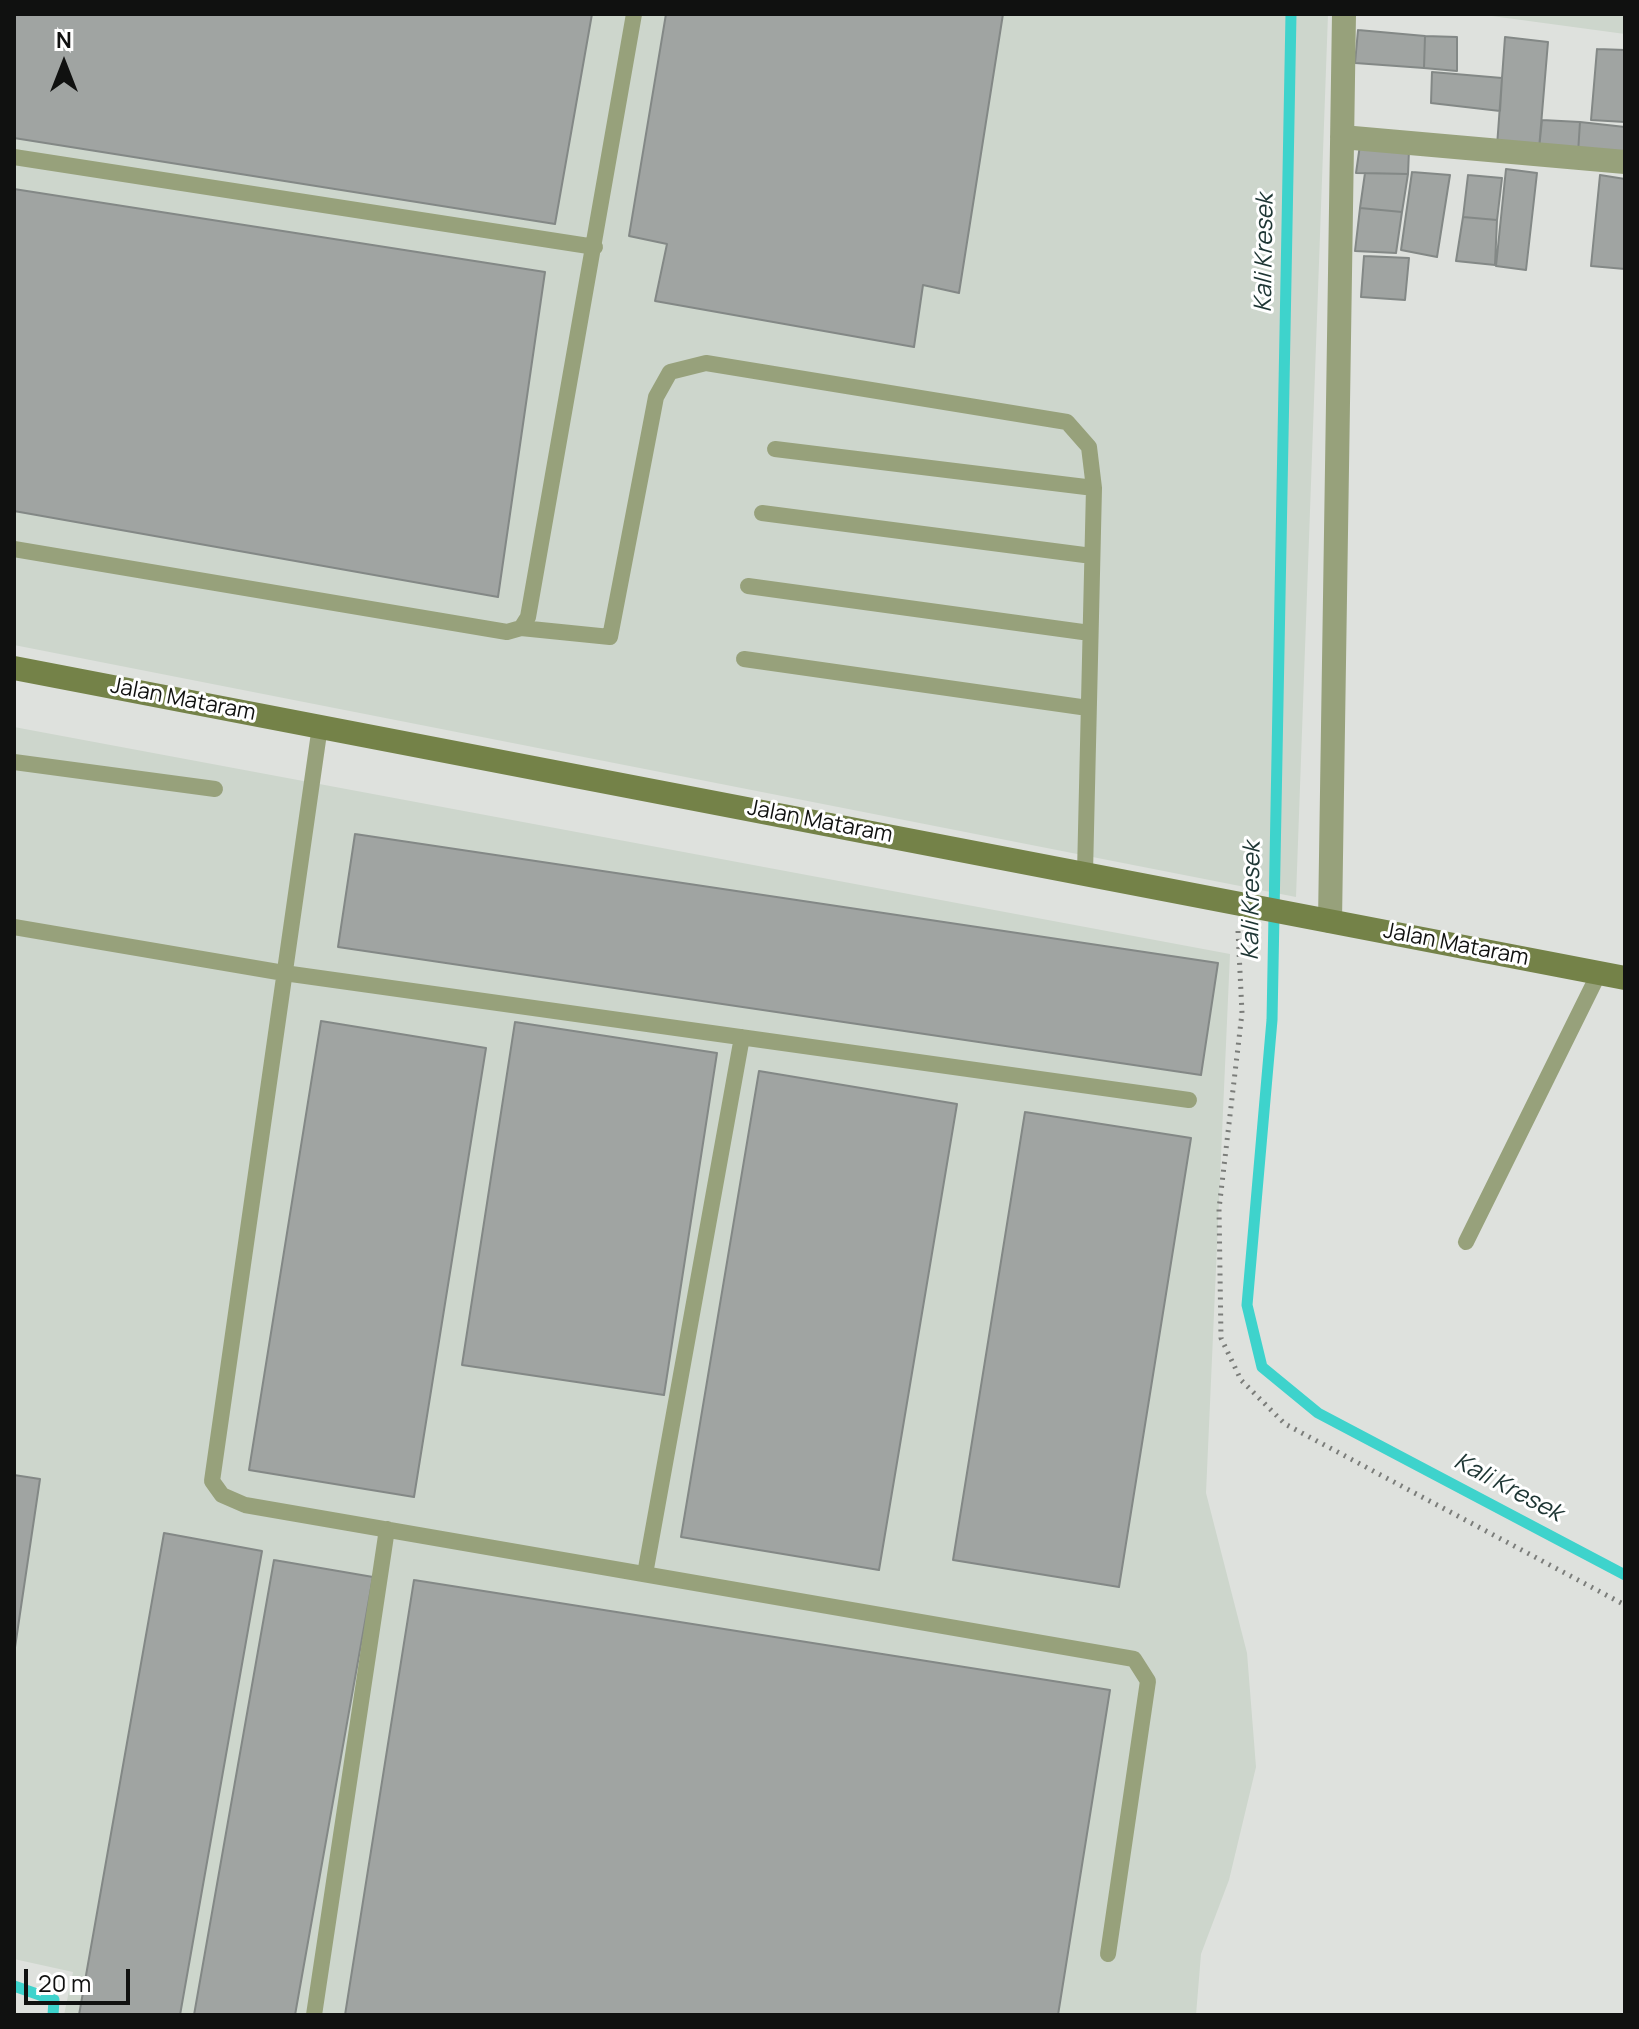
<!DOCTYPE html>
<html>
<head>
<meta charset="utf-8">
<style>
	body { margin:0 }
	#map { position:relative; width:1639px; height:2029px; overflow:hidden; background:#dee1dd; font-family:Manrope,sans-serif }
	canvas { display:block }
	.frame { position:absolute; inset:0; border:16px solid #101110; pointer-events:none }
	.north { position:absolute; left:24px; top:24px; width:80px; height:80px; -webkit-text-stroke:6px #fff; paint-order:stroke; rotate:0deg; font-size:22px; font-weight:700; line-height:32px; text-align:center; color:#101110 }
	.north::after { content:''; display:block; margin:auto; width:28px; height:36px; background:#101110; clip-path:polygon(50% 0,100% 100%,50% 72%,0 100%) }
	.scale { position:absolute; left:24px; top:1969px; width:106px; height:36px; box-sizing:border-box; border:4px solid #101110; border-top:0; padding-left:10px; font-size:24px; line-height:28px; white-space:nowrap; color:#101110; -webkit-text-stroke:6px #fff; paint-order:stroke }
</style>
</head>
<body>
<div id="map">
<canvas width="1639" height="2029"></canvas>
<div class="frame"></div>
<div class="north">N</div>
<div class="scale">20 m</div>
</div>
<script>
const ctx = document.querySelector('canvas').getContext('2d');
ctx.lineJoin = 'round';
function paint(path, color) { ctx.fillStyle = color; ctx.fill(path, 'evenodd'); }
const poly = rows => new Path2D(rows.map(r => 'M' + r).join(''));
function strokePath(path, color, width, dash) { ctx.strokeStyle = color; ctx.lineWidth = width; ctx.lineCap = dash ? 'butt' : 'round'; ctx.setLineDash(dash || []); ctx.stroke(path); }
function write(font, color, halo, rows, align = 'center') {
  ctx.font = font + ' Manrope,sans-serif'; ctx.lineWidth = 6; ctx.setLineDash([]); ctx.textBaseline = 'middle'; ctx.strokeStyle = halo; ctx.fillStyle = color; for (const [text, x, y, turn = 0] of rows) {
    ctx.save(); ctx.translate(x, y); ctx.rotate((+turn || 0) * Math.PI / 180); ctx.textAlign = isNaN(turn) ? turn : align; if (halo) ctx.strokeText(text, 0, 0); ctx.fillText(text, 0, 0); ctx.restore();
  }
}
paint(poly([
	[14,14,1328,14,1296,897,14,645],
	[1477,14,1625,14,1625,34],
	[14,727,1230,954,1206,1493,1247,1653,1256,1767,1229,1880,1201,1954,1196,2015,64,2015,73,1972,14,1959]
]), '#cdd6cc');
strokePath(poly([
	[1291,14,1272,1020,1247,1305,1262,1367,1318,1413,1625,1575],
	[14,1986,54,2000,53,2015]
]), '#3ed3cc', 11);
const building = poly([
	[14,14,592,14,555,224,14,138,14,14],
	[666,14,1003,14,959,293,923,285,914,347,655,301,667,244,629,236,666,14],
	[1358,30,1425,36,1424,68,1355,63,1358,30],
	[1425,36,1457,37,1457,71,1424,68,1425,36],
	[1505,37,1548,42,1539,149,1497,146,1505,37],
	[1597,49,1625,50,1625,122,1591,120,1597,49],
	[1432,72,1502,78,1500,111,1431,103,1432,72],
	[1542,120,1580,122,1578,153,1539,149,1542,120],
	[1580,122,1625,127,1625,158,1578,153,1580,122],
	[1360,145,1409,150,1408,174,1356,173,1360,145],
	[1506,169,1537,173,1526,270,1496,266,1506,169],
	[1412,172,1450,175,1437,257,1401,250,1412,172],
	[1365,173,1408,174,1402,212,1360,208,1365,173],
	[1468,175,1502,178,1497,220,1463,217,1468,175],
	[1600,175,1625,179,1625,269,1591,266,1600,175],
	[14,189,545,272,498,597,14,511,14,189],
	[1360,208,1402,212,1396,253,1355,251,1360,208],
	[1463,217,1497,220,1495,265,1456,261,1463,217],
	[1364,256,1409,258,1405,300,1361,297,1364,256],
	[355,834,1218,963,1201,1075,338,947,355,834],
	[321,1021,486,1048,414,1497,249,1470,321,1021],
	[515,1022,717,1053,664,1395,462,1365,515,1022],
	[759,1071,957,1104,879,1570,681,1537,759,1071],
	[1025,1112,1191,1138,1119,1587,953,1560,1025,1112],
	[14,1475,40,1479,14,1654,14,1475],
	[164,1533,262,1551,180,2015,79,2015,164,1533],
	[274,1560,373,1577,295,2015,194,2015,274,1560],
	[414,1580,1110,1690,1058,2015,345,2015,414,1580]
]);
paint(building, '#a0a4a2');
strokePath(building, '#838886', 2);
strokePath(poly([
	[1238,931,1242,1013,1219,1209,1221,1338,1241,1380,1285,1424,1625,1605]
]), '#7b7d7a', 5, [2, 6]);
strokePath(poly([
	[14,157,595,247],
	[775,449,1094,488],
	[762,513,1092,556],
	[14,549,507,632,521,628,528,617,634,14],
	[748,586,1090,633],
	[521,628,610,637,656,397,670,372,706,363,1067,422,1089,447,1094,488,1085,873],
	[744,659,1088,708],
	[320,726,212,1481,222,1495,245,1505,1134,1659,1148,1681,1108,1954],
	[14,762,215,789],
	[14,927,284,973,1189,1100],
	[1466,1242,1599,973],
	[645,1574,742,1037],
	[314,2015,387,1529]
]), '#97a17b', 16);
strokePath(poly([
	[1342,137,1625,162],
	[1330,921,1344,14]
]), '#97a17b', 24);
strokePath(poly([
	[14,668,1625,978]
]), '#748248', 24);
write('22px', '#101110', '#fff', [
	["Jalan Mataram",183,700,11],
	["Jalan Mataram",820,822,11],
	["Jalan Mataram",1456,945,11]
]);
write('italic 24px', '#1d3533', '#fff', [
	["Kali Kresek",1265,253,-89],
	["Kali Kresek",1252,901,-89],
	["Kali Kresek",1508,1488,28]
]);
</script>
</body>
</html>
